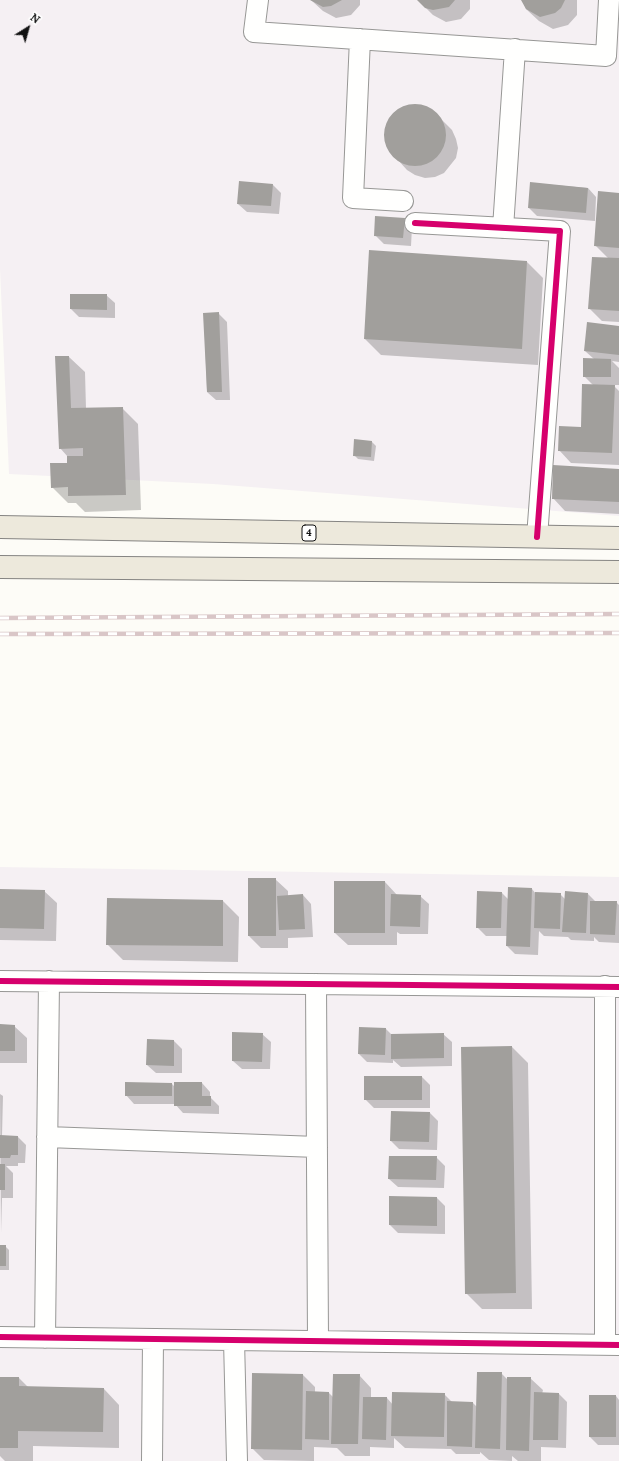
<!DOCTYPE html>
<html>
<head>
<meta charset="utf-8">
<style>
	body { margin:0 }
	#map { position:relative; width:619px; height:1461px; overflow:hidden; background:#fdfcf7; font-family:Lora,serif }
	canvas { display:block }
	.north { position:absolute; left:8px; top:8px; width:40px; height:40px; -webkit-text-stroke:3px #fff; paint-order:stroke; rotate:37deg; font-size:11px; font-weight:700; line-height:16px; text-align:center; color:#111 }
	.north::after { content:''; display:block; margin:auto; width:14px; height:18px; background:#111; clip-path:polygon(50% 0,100% 100%,50% 72%,0 100%) }
</style>
</head>
<body>
<div id="map">
<canvas width="619" height="1461"></canvas>
<div class="north">N</div>
</div>
<script>
const ctx = document.querySelector('canvas').getContext('2d');
ctx.lineJoin = 'round';
function paint(path, color) { ctx.fillStyle = color; ctx.fill(path, 'evenodd'); }
const poly = rows => new Path2D(rows.map(r => 'M' + r).join(''));
function strokePath(path, color, width, dash) { ctx.strokeStyle = color; ctx.lineWidth = width; ctx.lineCap = dash ? 'butt' : 'round'; ctx.setLineDash(dash || []); ctx.stroke(path); }
function write(font, color, halo, rows, align = 'center') {
  ctx.font = font + ' Lora,serif'; ctx.lineWidth = 4; ctx.setLineDash([]); ctx.textBaseline = 'middle'; ctx.strokeStyle = halo; ctx.fillStyle = color; for (const [text, x, y, turn = 0] of rows) {
    ctx.save(); ctx.translate(x, y); ctx.rotate((+turn || 0) * Math.PI / 180); ctx.textAlign = isNaN(turn) ? turn : align; if (halo) ctx.strokeText(text, 0, 0); ctx.fillText(text, 0, 0); ctx.restore();
  }
}
paint(poly([
	[0,0,619,0,619,516,213,484,9,474,0,269],
	[0,867,619,877,619,1461,0,1461]
]), '#f5f0f3');
paint(poly([
	[311,0,360,0,360,5,351,15,336,18,323,11],
	[418,0,470,0,470,9,461,19,446,22,433,15],
	[522,0,577,0,577,15,568,25,553,29,539,21,526,9],
	[413,105,423,106,432,110,452,130,456,139,458,148,456,158,444,173,435,177,425,178,415,175,407,170,388,149,385,139,385,129,389,120,395,112,403,107],
	[531,183,588,188,596,197,595,221,537,216,529,208],
	[273,185,281,193,279,214,247,212,238,204],
	[619,194,619,322,602,321,589,308,609,259,595,245],
	[404,219,412,227,411,246,384,244,375,235],
	[527,262,543,278,538,365,381,355,365,339],
	[106,295,115,303,115,318,79,317,71,309],
	[218,313,227,322,230,400,216,400,207,392,204,314],
	[619,327,619,362,612,361,619,368,619,385,613,385,619,391,619,465,571,463,559,450,582,428,593,385,584,376,594,359,585,351],
	[56,357,69,357,85,372,86,409,122,408,138,424,141,510,85,512,76,503,68,503,52,487,68,464,68,457,60,448],
	[372,442,376,446,374,461,358,459,354,455],
	[619,470,619,514,565,511,553,498],
	[275,879,288,891,288,896,303,895,311,904,313,937,288,938,288,948,261,948,249,936],
	[385,882,397,895,420,896,429,904,428,934,400,934,397,932,397,945,348,945,335,933],
	[532,889,536,894,560,894,565,899,588,894,596,902,616,902,619,905,619,943,599,942,594,937,594,941,571,940,568,937,544,936,539,931,538,955,515,954,507,946,507,936,486,936,477,927,502,893,508,899],
	[0,890,44,891,57,903,56,941,0,940],
	[223,901,239,917,238,962,123,960,107,944],
	[0,1025,14,1026,27,1038,27,1063,0,1063],
	[386,1029,392,1035,443,1034,452,1042,452,1066,401,1067,393,1060,393,1063,367,1062,359,1054],
	[262,1034,271,1042,270,1069,242,1069,233,1061],
	[174,1041,182,1049,182,1073,156,1073,147,1065],
	[512,1047,528,1063,532,1309,482,1309,466,1293],
	[422,1077,430,1085,430,1108,374,1108,365,1099],
	[202,1083,210,1092,210,1097,219,1106,219,1114,183,1113,175,1104,134,1104,126,1095,172,1084,175,1087],
	[0,1094,3,1096,2,1136,18,1137,26,1145,25,1163,18,1163,18,1166,6,1166,13,1173,13,1198,2,1198,1,1233],
	[430,1113,438,1121,437,1150,399,1149,391,1141],
	[436,1157,445,1166,444,1188,398,1187,389,1179],
	[437,1198,445,1206,445,1234,398,1233,390,1225],
	[0,1246,5,1246,9,1250,9,1270,0,1270,0,1275],
	[501,1373,508,1380,530,1378,543,1390,542,1394,559,1394,567,1402,566,1448,541,1447,541,1461,518,1461,512,1456,512,1461,489,1460,480,1452,480,1454,456,1454,451,1449,405,1448,394,1438,394,1448,370,1447,370,1456,345,1456,337,1448,314,1447,314,1461,264,1460,252,1448,303,1375,315,1387,315,1393,329,1393,333,1397,359,1375,371,1388,371,1398,387,1398,393,1405,444,1394,452,1402,473,1403,477,1407],
	[0,1378,19,1378,28,1387,104,1389,119,1405,119,1448,33,1446,33,1461,5,1461,0,1456],
	[616,1396,619,1400,619,1445,598,1445,590,1437]
]), '#0003');
paint(poly([
	[310,0,342,0,331,6,323,7],
	[417,0,455,0,449,7,433,10,425,8],
	[521,0,565,0,561,8,555,13,540,17,526,9],
	'384 135a31 31 0 1 1 62 0a31 31 0 1 1-62 0Z',
	[239,181,273,184,271,206,237,204],
	[530,182,588,188,586,213,528,208],
	[598,191,619,193,619,248,594,246],
	[375,216,405,218,403,238,374,236],
	[369,250,527,261,522,349,364,339],
	[592,257,619,258,619,311,588,309],
	[70,294,107,294,107,310,70,309],
	[219,312,222,392,207,392,203,313],
	[587,322,619,326,619,355,584,351],
	[55,356,69,356,71,408,123,407,126,495,68,496,68,487,51,488,50,463,67,463,67,456,83,456,83,448,59,449],
	[583,358,611,359,611,377,583,377],
	[582,384,615,385,612,453,558,451,559,426,581,427],
	[354,439,372,441,371,457,353,456],
	[553,465,619,469,619,502,552,499],
	[248,878,276,878,276,936,248,936],
	[334,881,385,881,385,933,334,933],
	[508,887,532,888,530,947,506,946],
	[0,889,45,890,44,929,0,928],
	[477,891,502,892,501,928,476,928],
	[565,891,588,893,586,933,562,932],
	[535,892,561,893,560,929,534,928],
	[303,894,305,929,279,930,277,896],
	[391,894,421,895,420,927,390,926],
	[107,898,223,900,223,946,106,945],
	[590,901,617,901,615,935,590,934],
	[0,1024,15,1025,15,1051,0,1051],
	[359,1027,386,1028,385,1055,358,1054],
	[232,1032,263,1033,262,1062,232,1061],
	[444,1033,444,1058,391,1059,391,1034],
	[147,1039,174,1040,174,1066,146,1065],
	[512,1046,516,1293,465,1294,461,1047],
	[364,1076,422,1076,422,1100,364,1100],
	[125,1082,172,1083,172,1096,125,1096],
	[174,1082,202,1082,202,1096,211,1096,211,1106,174,1106],
	[391,1111,430,1112,429,1142,390,1141],
	[0,1135,18,1136,18,1155,11,1155,10,1158,0,1158],
	[389,1156,437,1156,436,1180,388,1179],
	[0,1164,5,1164,5,1190,0,1190],
	[389,1196,437,1197,437,1226,389,1225],
	[0,1245,6,1245,6,1266,0,1266],
	[477,1372,502,1372,500,1449,475,1448],
	[252,1373,303,1374,302,1450,251,1449],
	[333,1374,360,1374,358,1444,331,1444],
	[0,1377,19,1377,19,1386,104,1388,103,1432,18,1431,18,1448,0,1448],
	[507,1377,531,1377,529,1451,506,1450],
	[306,1391,329,1392,329,1440,305,1439],
	[392,1392,445,1393,444,1437,391,1436],
	[534,1392,559,1393,558,1440,533,1440],
	[589,1395,616,1395,616,1437,589,1437],
	[363,1397,387,1397,386,1440,362,1439],
	[447,1401,473,1402,472,1447,447,1446]
]), '#a19f9c');
const minor = poly([
	[258,0,254,32,606,56,609,0],
	[360,39,353,198,403,201],
	[415,223,560,231,537,537],
	[503,228,515,49],
	[0,981,619,987],
	[316,984,318,1341],
	[47,1137,317,1147],
	[0,1337,619,1345],
	[45,1338,49,981],
	[234,1340,237,1461],
	[605,1345,605,986],
	[152,1461,153,1339]
]);
const major = poly([
	[0,527,619,538],
	[0,567,619,572]
]);
strokePath(minor, '#979795', 22);
strokePath(major, '#858482', 24);
strokePath(minor, '#fffffe', 20);
strokePath(major, '#ede9dc', 22);
const rail = poly([
	[0,618,619,614],
	[0,634,619,633]
]);
strokePath(rail, '#d9c6c7', 4.5);
strokePath(rail, '#fff', 3, [9]);
strokePath(poly([
	[415,223,560,231,537,537],
	[0,981,619,987],
	[0,1337,619,1345]
]), '#d6006c', 6);
for (const [x, y, w] of [
	[309,533,14]
]) { const box = new Path2D(); box.roundRect(x - w / 2, y - 8, w, 16, 3); ctx.fillStyle = '#fff'; ctx.fill(box); strokePath(box, '#111', 1); }
write('bold 10px', '#111', null, [
	["4",309,533]
]);
</script>
</body>
</html>
